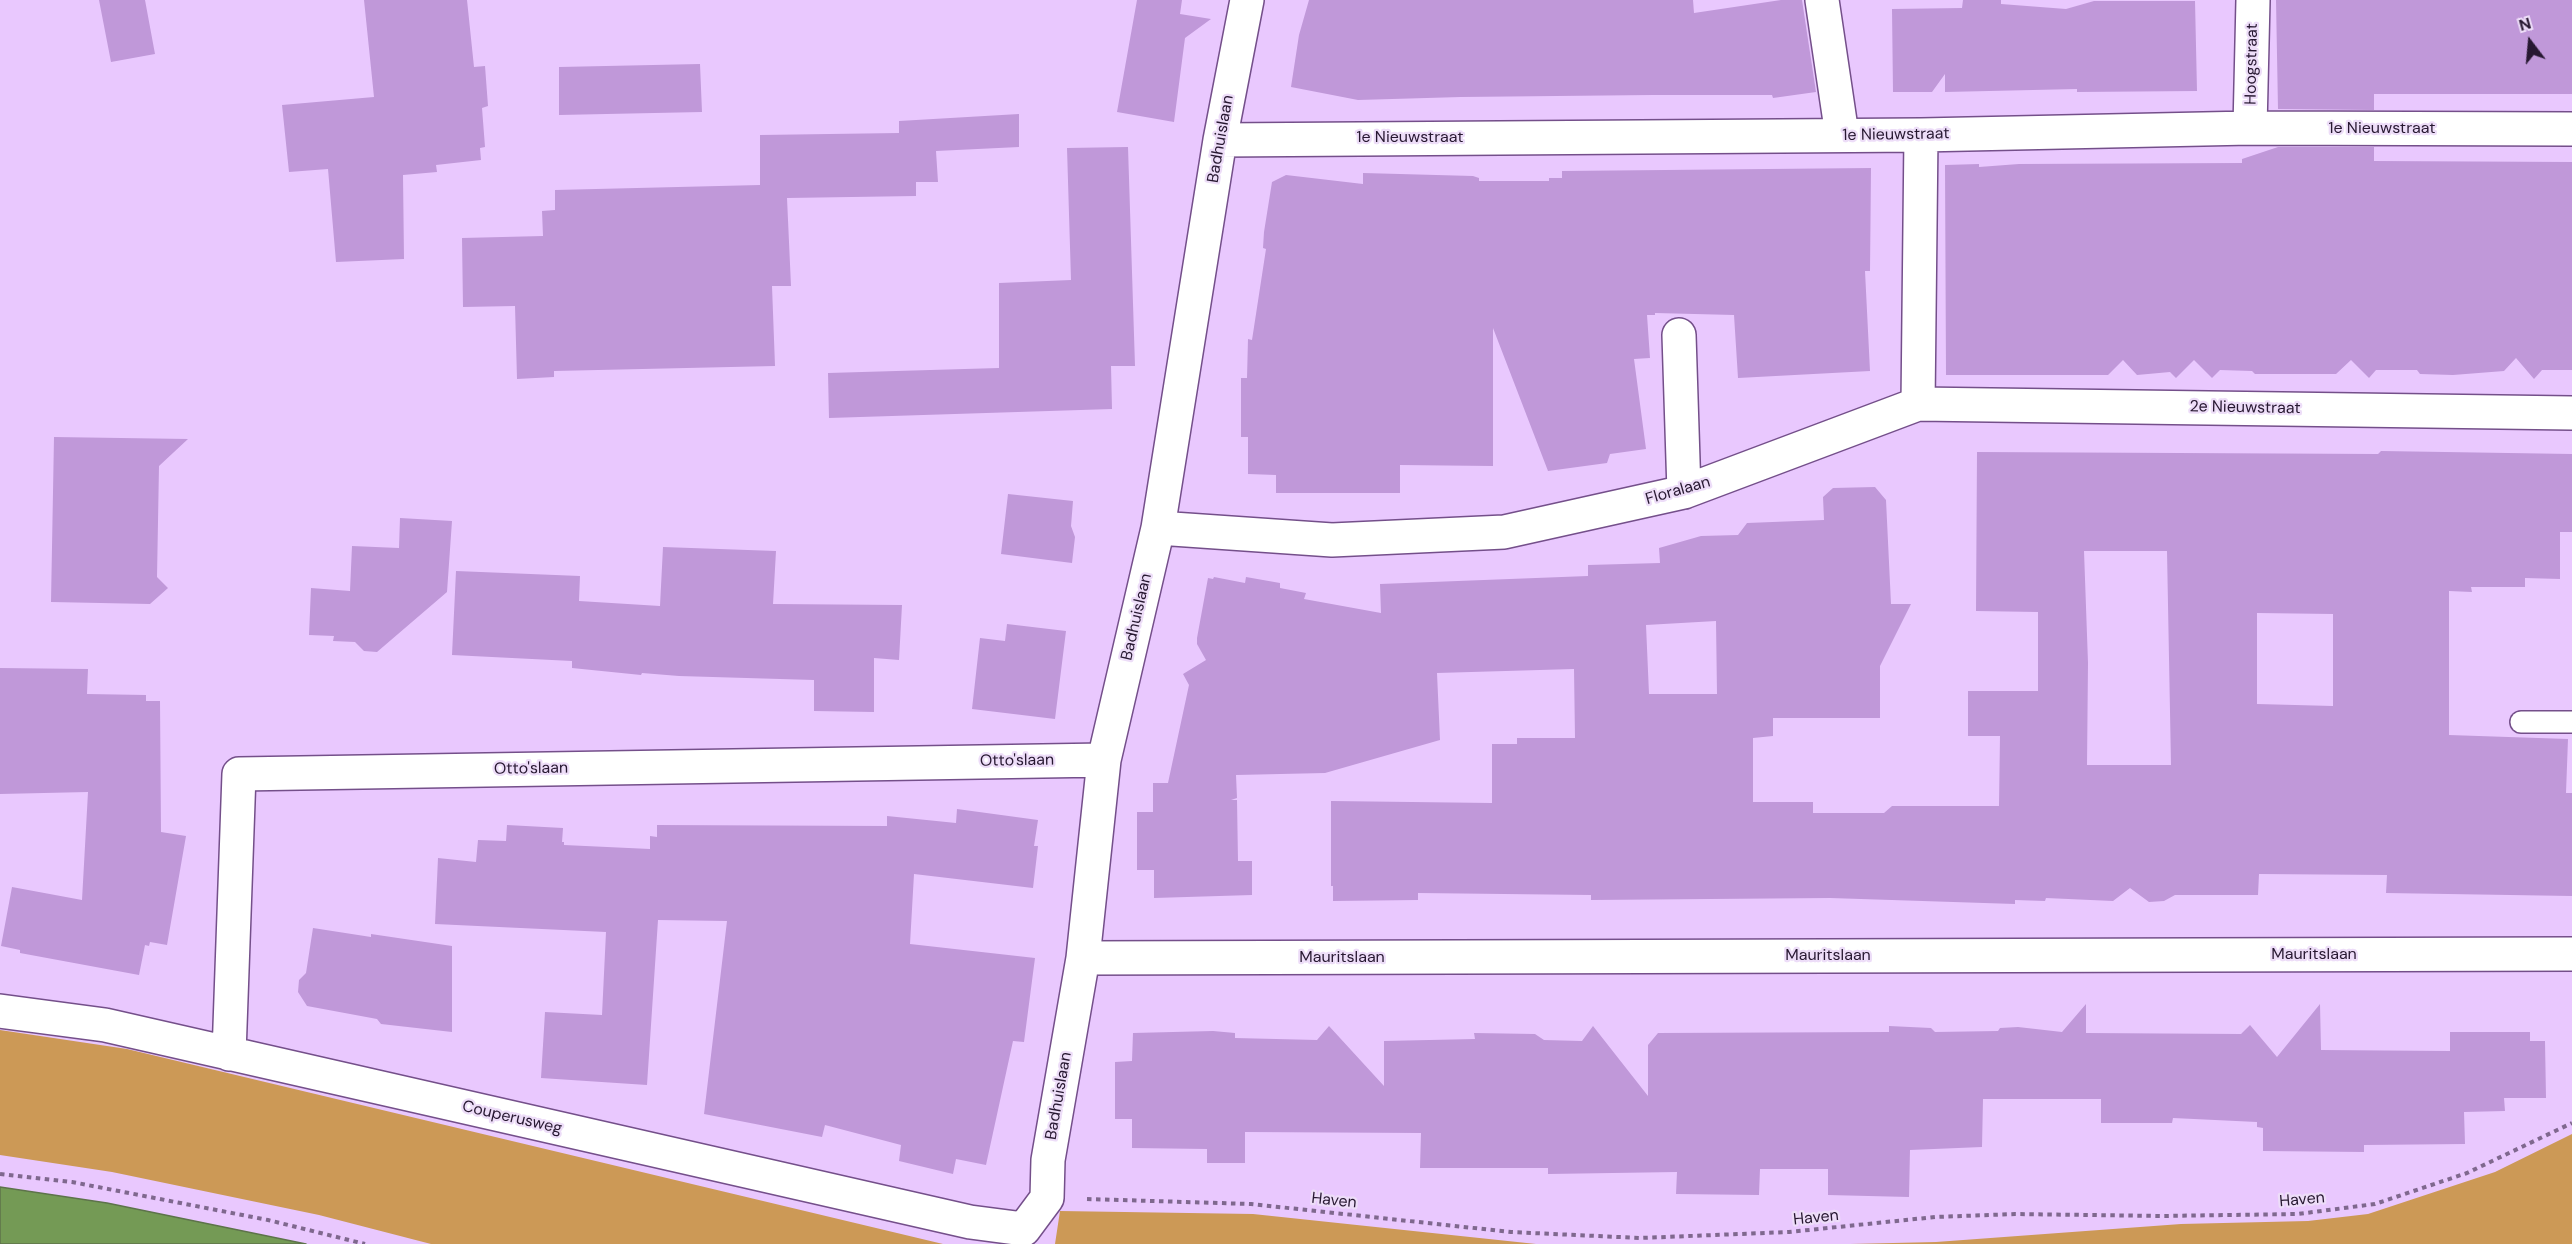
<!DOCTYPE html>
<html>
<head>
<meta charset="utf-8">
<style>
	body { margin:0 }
	#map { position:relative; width:2572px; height:1244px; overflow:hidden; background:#e9c8fe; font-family:"DM Sans",sans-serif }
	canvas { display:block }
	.north { position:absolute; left:2500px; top:12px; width:60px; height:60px; -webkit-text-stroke:4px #edddf8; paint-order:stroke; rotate:344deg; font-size:16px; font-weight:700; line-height:24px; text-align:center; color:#271831 }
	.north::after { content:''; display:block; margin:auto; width:21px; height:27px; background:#271831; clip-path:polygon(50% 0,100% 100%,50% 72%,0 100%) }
</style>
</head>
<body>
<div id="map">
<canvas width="2572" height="1244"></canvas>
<div class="north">N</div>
</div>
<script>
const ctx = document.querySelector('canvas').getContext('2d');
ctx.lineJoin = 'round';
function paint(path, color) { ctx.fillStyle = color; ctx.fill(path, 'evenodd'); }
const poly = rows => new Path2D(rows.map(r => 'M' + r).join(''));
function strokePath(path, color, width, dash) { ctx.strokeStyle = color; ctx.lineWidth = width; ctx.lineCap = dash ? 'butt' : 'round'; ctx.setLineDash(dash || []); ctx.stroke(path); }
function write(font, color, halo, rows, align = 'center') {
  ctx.font = font + ' "DM Sans",sans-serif'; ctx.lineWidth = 4.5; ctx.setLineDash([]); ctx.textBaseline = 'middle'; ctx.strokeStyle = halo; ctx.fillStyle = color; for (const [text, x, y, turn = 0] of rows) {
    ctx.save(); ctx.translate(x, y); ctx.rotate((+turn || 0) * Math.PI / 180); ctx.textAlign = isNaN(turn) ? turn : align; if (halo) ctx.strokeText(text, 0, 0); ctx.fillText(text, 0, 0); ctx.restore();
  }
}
paint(poly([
	[0,1030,127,1049,943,1244,431,1244,319,1215,112,1172,0,1155],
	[2572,1134,2572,1244,1850,1244,1936,1242,2181,1224,2308,1221,2368,1214,2495,1172],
	[1060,1211,1253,1214,1536,1244,1055,1244]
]), '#cc9956');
const water = poly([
	[0,1187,107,1203,306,1244,0,1244,0,1187]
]);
paint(water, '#749a55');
strokePath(water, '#5d734a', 1.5);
paint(poly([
	[99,0,145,0,155,54,111,62],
	[364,0,467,0,474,67,485,66,488,106,482,108,485,147,480,148,481,160,436,165,437,172,403,175,404,259,336,262,328,169,289,172,282,105,374,97],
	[1137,0,1182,0,1180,14,1211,19,1185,38,1174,122,1117,112],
	[1309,0,1693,0,1694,13,1781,0,1802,0,1816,92,1773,98,1772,95,1652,95,1461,97,1358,100,1291,87,1299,35],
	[1963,0,2001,0,2001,4,2066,9,2094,1,2195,1,2197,91,2077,92,2077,89,1945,92,1945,74,1932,92,1893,92,1892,9,1962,8],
	[2276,0,2572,0,2572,94,2374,94,2374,110,2278,109],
	[700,64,702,112,559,115,559,67],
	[1019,114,1019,147,936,151,938,182,916,182,916,196,787,198,791,286,772,286,775,366,554,371,554,377,517,379,515,306,463,307,462,238,543,236,542,211,555,210,555,190,760,185,760,135,899,133,899,121],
	[1128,147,1135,366,1111,366,1112,409,829,418,828,373,999,368,999,283,1071,280,1067,148],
	[2278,147,2374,147,2374,161,2572,162,2572,370,2542,370,2534,379,2516,358,2504,371,2453,375,2420,374,2417,370,2376,370,2369,378,2351,360,2336,374,2255,374,2252,371,2220,370,2212,378,2194,360,2176,378,2170,372,2137,375,2123,360,2108,375,1946,375,1945,165,1979,164,1979,167,2019,164,2242,163,2242,159],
	[1871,168,1870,271,1865,271,1870,371,1738,378,1734,315,1655,313,1655,315,1647,315,1650,358,1634,359,1646,449,1610,454,1607,463,1548,471,1493,328,1493,466,1400,465,1400,493,1276,493,1276,475,1248,474,1248,437,1241,437,1241,378,1247,378,1248,339,1252,340,1266,249,1263,248,1264,232,1272,182,1286,175,1363,184,1363,173,1473,176,1479,178,1479,181,1549,181,1549,178,1562,178,1562,171],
	[54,437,188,439,159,466,157,577,168,588,150,604,51,602],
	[2381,451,2572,454,2572,532,2560,532,2560,579,2525,578,2525,587,2471,587,2472,592,2449,591,2449,735,2568,739,2566,793,2572,793,2572,896,2386,893,2387,875,2259,874,2258,895,2175,895,2164,901,2149,902,2130,888,2113,901,2046,898,2045,901,2015,900,2015,904,1830,898,1591,900,1591,895,1418,893,1418,900,1333,901,1333,886,1331,886,1331,801,1492,803,1492,744,1517,744,1517,738,1575,738,1574,669,1437,673,1440,740,1325,773,1236,775,1237,798,1231,800,1237,800,1238,861,1252,861,1252,895,1154,898,1154,870,1137,870,1137,812,1153,812,1153,783,1168,783,1189,685,1183,674,1206,660,1197,644,1197,638,1208,578,1213,579,1214,577,1245,583,1246,577,1280,583,1280,588,1306,593,1304,599,1381,613,1380,584,1588,576,1588,565,1660,563,1659,548,1701,536,1738,535,1747,523,1824,520,1823,497,1833,488,1875,487,1886,500,1891,604,1911,604,1880,666,1880,718,1773,718,1773,736,1753,738,1753,802,1813,802,1813,813,1884,813,1892,806,1999,806,2000,736,1968,736,1968,691,2038,691,2038,612,1976,611,1977,452,2378,454],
	[2084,551,2167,551,2171,765,2087,765,2088,663],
	[2257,613,2333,614,2333,706,2257,704],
	[1716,621,1717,694,1649,694,1646,625],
	[1008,494,1073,501,1071,526,1075,537,1072,563,1001,554],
	[400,518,452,521,447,592,377,652,364,651,355,642,333,641,334,636,309,635,311,588,350,591,352,546,399,548],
	[663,547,776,551,773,604,902,605,899,660,874,658,874,712,814,711,814,680,679,676,642,673,641,675,572,668,572,661,452,655,456,571,580,576,579,601,660,606],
	[1007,624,1066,631,1055,719,972,709,980,638,1005,641],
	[0,668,88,669,87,694,146,695,146,701,160,701,161,832,186,836,167,945,150,942,149,946,145,945,139,975,20,953,20,950,1,946,12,887,82,900,88,792,0,794],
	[957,809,1038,820,1034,846,1038,846,1033,888,914,874,910,944,1035,958,1024,1042,1013,1041,986,1165,956,1159,953,1174,899,1161,901,1145,825,1125,822,1137,704,1114,727,921,658,920,647,1085,541,1078,545,1012,602,1015,606,932,435,924,438,858,476,862,478,840,506,841,507,825,563,828,562,842,564,842,564,845,650,849,650,836,657,837,657,825,887,826,887,816,956,823],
	[313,928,371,937,371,934,452,946,452,1032,381,1024,377,1019,307,1006,298,992,299,980,306,973],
	[2086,1004,2086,1033,2241,1034,2250,1025,2277,1057,2320,1004,2321,1050,2450,1051,2450,1032,2530,1032,2530,1041,2545,1041,2546,1098,2504,1098,2505,1111,2464,1112,2465,1144,2364,1145,2364,1152,2263,1151,2263,1128,2257,1127,2257,1122,2173,1118,2172,1123,2101,1123,2101,1099,1983,1099,1982,1147,1910,1150,1909,1197,1828,1195,1828,1169,1760,1169,1759,1195,1676,1194,1677,1172,1548,1174,1548,1168,1420,1168,1421,1133,1245,1132,1245,1163,1207,1163,1207,1149,1132,1148,1132,1119,1115,1119,1115,1062,1132,1061,1133,1033,1213,1031,1235,1033,1235,1038,1317,1040,1329,1026,1384,1086,1384,1041,1475,1039,1474,1033,1535,1034,1544,1040,1582,1041,1593,1026,1648,1096,1648,1045,1658,1033,1889,1032,1889,1026,1931,1028,1935,1032,1998,1031,2000,1028,2018,1027,2062,1032]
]), '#c098d9');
const lane = poly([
	[2521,722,2572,722]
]);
const street = poly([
	[1822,0,1842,135],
	[2250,128,2253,0],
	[1220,140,1921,135,2250,128,2572,129],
	[1679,335,1684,492],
	[1918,404,1921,135],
	[1158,528,1332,540,1504,532,1684,492,1918,404,2572,413],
	[1083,958,2572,954],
	[0,1011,105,1025,970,1222,1024,1229,1047,1198,1048,1160,1083,958,1104,760,1158,528,1220,140,1247,0],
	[229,1054,239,774,1104,760]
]);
strokePath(lane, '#744f8a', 24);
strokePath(street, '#744f8a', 36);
strokePath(poly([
	[0,1174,72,1182,268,1220,365,1244],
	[1087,1199,1251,1204,1511,1232,1640,1238,1789,1232,1935,1217,2015,1214,2161,1216,2298,1214,2375,1204,2467,1173,2572,1123]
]), '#7f688e', 4, [4.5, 4.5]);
strokePath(lane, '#fff', 21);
strokePath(street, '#fff', 33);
write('16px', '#271831', '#edddf8', [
	["Hoogstraat",2252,64,-89],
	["1e Nieuwstraat",2382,129],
	["1e Nieuwstraat",1896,135,-1],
	["1e Nieuwstraat",1410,138],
	["Badhuislaan",1221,139,-80],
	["2e Nieuwstraat",2245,408,1],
	["Floralaan",1678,491,-16],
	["Badhuislaan",1137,617,-77],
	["Otto'slaan",1017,761,-1],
	["Otto'slaan",531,769,-1],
	["Mauritslaan",2314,955],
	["Mauritslaan",1828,956],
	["Mauritslaan",1342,958],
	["Badhuislaan",1059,1096,-80],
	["Couperusweg",512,1118,13],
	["Haven",2302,1200,-5],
	["Haven",1334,1201,6],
	["Haven",1816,1218,-6]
]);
</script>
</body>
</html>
